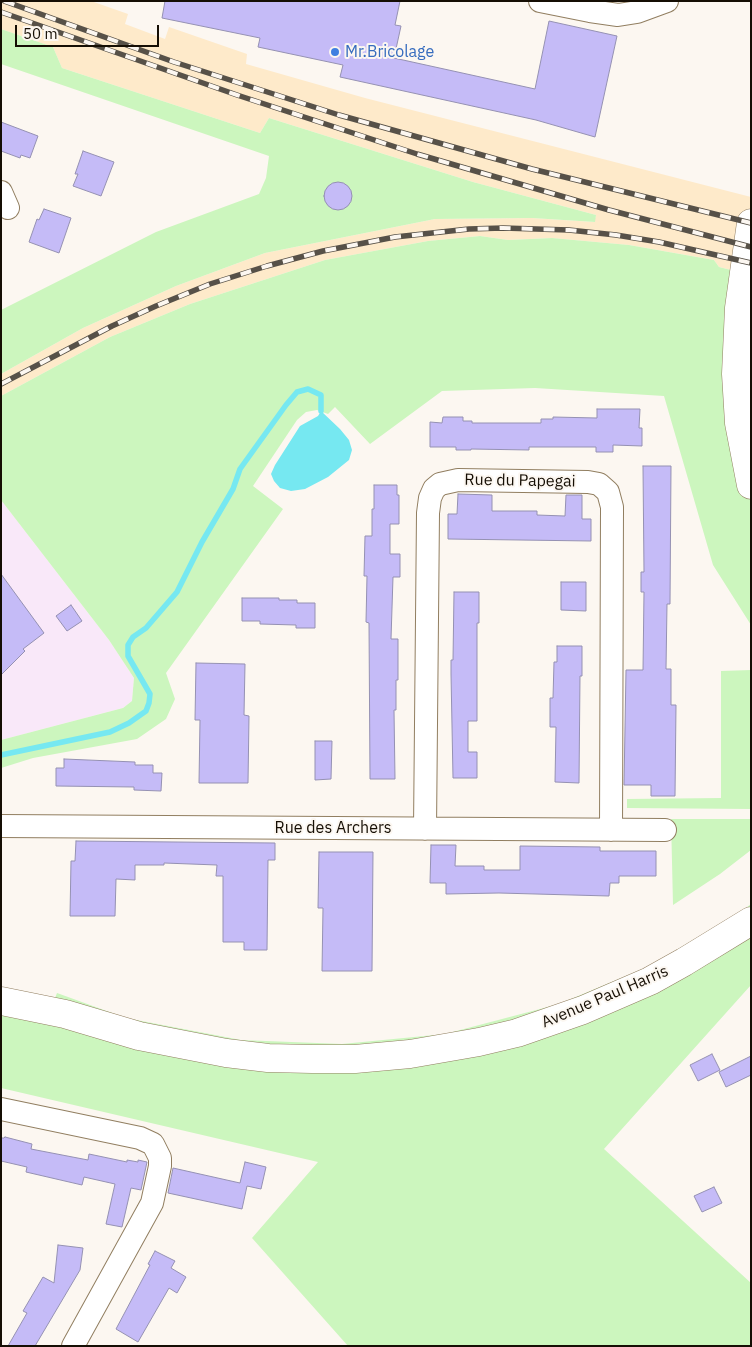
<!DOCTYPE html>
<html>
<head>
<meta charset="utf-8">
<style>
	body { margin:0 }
	#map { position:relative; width:752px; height:1347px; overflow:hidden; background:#fcf7f1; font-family:"IBM Plex Sans",sans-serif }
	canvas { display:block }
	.frame { position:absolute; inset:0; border:2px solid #150e04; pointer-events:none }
	.scale { position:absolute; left:15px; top:25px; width:144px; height:22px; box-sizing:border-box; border:2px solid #150e04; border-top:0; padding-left:6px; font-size:15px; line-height:18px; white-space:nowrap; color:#150e04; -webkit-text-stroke:4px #fcf7f1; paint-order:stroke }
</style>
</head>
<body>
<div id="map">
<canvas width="752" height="1347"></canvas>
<div class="frame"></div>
<div class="scale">50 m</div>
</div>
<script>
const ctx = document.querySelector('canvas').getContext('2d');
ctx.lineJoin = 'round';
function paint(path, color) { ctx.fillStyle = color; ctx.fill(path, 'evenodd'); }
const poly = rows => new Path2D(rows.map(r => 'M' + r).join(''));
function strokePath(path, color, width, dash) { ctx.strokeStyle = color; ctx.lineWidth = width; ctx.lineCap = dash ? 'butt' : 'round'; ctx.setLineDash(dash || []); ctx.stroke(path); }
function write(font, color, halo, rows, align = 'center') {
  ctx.font = font + ' "IBM Plex Sans",sans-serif'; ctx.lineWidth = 4; ctx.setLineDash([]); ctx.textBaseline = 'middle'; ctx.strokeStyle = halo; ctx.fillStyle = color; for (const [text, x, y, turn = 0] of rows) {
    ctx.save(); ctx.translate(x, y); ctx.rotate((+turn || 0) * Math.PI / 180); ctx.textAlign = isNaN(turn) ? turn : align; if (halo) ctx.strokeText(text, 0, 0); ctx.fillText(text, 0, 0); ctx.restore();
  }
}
paint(poly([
	[1,1,91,1,128,14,125,24,165,39,169,27,247,54,246,64,365,98,751,197,751,275,719,267,714,260,629,245,552,238,508,240,480,236,428,241,325,260,190,304,110,337,1,396,1,374,83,328,176,286,265,253,435,219,532,218,594,222,596,215,473,182,269,118,260,133,62,68,53,47,1,29]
]), '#feeaca');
paint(poly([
	[1,500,109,640,134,678,132,701,123,708,1,740]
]), '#f9e8f9');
paint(poly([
	[1,29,53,47,62,68,260,133,269,118,473,182,596,215,595,222,532,218,435,219,265,253,176,286,83,328,1,374,1,310,156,232,259,194,266,178,269,156,1,64],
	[480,236,508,240,552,238,629,245,714,260,719,267,751,275,751,625,713,565,664,396,535,388,442,391,370,444,335,407,328,414,317,410,306,412,297,420,253,486,283,509,166,673,175,699,166,719,137,739,33,758,1,768,1,740,123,708,132,701,134,678,109,640,1,500,1,396,110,337,190,304,325,260,428,241],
	[751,670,751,809,627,808,627,799,721,798,721,671],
	[671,819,751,819,751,850,720,874,673,905],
	[751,904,751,985,604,1149,751,1283,751,1346,348,1346,252,1238,318,1162,1,1088,1,1014,45,1024,57,993,126,1018,241,1040,342,1044,445,1034,559,1004,650,966,742,911]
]), '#ccf6be');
paint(poly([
	[321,411,340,429,349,440,352,450,349,460,328,477,305,489,291,491,280,488,274,481,271,474,275,465,300,426,318,416]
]), '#76e8f1');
strokePath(poly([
	[1,755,110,732,129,723,146,711,149,703,150,694,128,656,128,645,133,637,146,628,177,592,202,542,233,489,240,469,286,405,297,392,308,389,321,395,321,411]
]), '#76e8f1', 5.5);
const building = poly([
	[165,1,400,1,395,25,401,26,394,58,535,89,549,21,617,36,595,137,536,120,340,77,343,65,258,47,260,38,162,18,165,1],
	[1,122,38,136,30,158,21,155,20,158,1,151,1,122],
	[83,151,114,162,101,196,73,186,78,174,75,174,83,151],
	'324 196a14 14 0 1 1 28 0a14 14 0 1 1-28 0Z',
	[44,209,71,218,59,253,29,242,37,219,39,220,44,209],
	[597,409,640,409,639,428,642,428,642,446,613,445,613,452,596,452,596,447,529,447,529,450,471,449,471,450,456,450,456,447,430,447,430,422,442,423,443,417,463,417,463,421,472,421,472,423,541,423,541,419,553,419,553,417,597,418,597,409],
	[643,466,671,466,670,604,667,604,666,669,671,669,671,705,676,705,675,796,651,796,651,785,624,785,626,670,643,670,644,592,641,592,641,572,644,572,643,466],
	[374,485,397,485,397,495,399,495,399,524,390,524,390,554,400,554,400,577,393,577,391,639,398,639,398,680,396,680,396,710,394,710,395,779,370,779,369,623,366,622,367,576,364,576,365,536,372,536,372,509,374,509,374,485],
	[458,494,492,495,492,511,537,511,537,515,565,516,566,495,582,495,582,519,591,519,591,541,448,539,448,514,457,514,458,494],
	[1,574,44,633,23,649,25,651,1,675,1,574],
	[561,582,586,582,586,611,561,610,561,582],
	[454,592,479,592,479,623,477,623,477,721,468,721,468,752,477,752,477,778,453,778,451,674,451,660,453,660,454,592],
	[242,598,279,598,279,600,297,600,297,603,315,603,315,628,296,628,296,625,260,624,260,621,242,621,242,598],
	[71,605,82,621,67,631,56,616,71,605],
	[557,646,582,646,582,676,580,676,579,783,555,782,556,727,550,727,550,698,553,698,554,662,557,662,557,646],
	[196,663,245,664,244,715,249,716,248,783,199,783,200,720,195,720,196,663],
	[315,741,332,741,331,779,315,780,315,741],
	[64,759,135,762,135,765,153,765,153,773,162,773,161,791,134,790,134,787,56,786,56,768,64,768,64,759],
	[76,841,275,843,275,860,268,860,267,950,244,950,244,942,223,942,223,876,216,876,217,865,164,863,164,865,135,865,135,880,116,879,115,916,70,916,71,861,75,861,76,841],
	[431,845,456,845,455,866,484,866,484,870,520,870,520,846,600,847,600,851,656,851,656,876,619,876,619,883,610,883,609,896,499,893,446,894,446,883,430,883,431,845],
	[319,852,373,852,372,971,322,971,323,908,318,908,319,852],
	[712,1054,720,1070,698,1081,690,1065,712,1054],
	[751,1056,751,1075,726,1087,719,1072,751,1056],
	[5,1137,32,1144,31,1149,88,1160,89,1154,127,1162,127,1160,138,1162,138,1160,147,1162,141,1190,131,1188,122,1227,106,1224,115,1184,84,1177,82,1185,26,1172,27,1167,1,1161,1,1138,4,1138,5,1137],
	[245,1162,266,1167,261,1189,247,1186,242,1209,168,1193,173,1168,240,1183,245,1162],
	[714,1187,722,1203,702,1212,694,1196,714,1187],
	[58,1245,83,1248,80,1270,35,1346,8,1346,27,1313,23,1311,43,1277,54,1283,58,1245],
	[155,1251,175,1261,171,1268,186,1277,177,1293,169,1288,138,1342,116,1329,150,1265,148,1264,155,1251]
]);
paint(building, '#c5bbf7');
strokePath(building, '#9591b2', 1);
const minor = poly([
	[540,1,590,11,618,15,637,12,667,1],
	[1,192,8,208],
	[1,826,665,830],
	[425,829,428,513,430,498,434,489,440,484,458,480,588,482,599,484,608,492,612,507,611,830],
	[1,1109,140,1138,153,1144,160,1158,160,1166,152,1203,73,1346]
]);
const major = poly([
	[751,223,739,308,736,374,739,423,751,485],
	[1,1001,65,1014,139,1036,226,1053,268,1058,312,1059,355,1059,410,1054,479,1042,517,1033,583,1010,650,981,684,962,751,921]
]);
strokePath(minor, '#917e60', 24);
strokePath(major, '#917e60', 29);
strokePath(minor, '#fff', 22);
strokePath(major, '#fff', 28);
const rail = poly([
	[4,1,174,62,339,115,532,169,751,223],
	[1,12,237,95,417,154,609,210,751,247],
	[1,384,112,326,156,306,210,284,267,266,323,251,395,237,469,229,503,228,569,230,616,235,659,242,751,263]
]);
strokePath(rail, '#575148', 5.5);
strokePath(rail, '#fcf7f1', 4, [11]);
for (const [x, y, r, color] of [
	[335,52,5,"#3f7fe0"]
]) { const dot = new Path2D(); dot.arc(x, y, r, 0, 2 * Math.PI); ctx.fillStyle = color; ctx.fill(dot); strokePath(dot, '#fcf7f1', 2); }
write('16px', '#366cbe', '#fcf7f1', [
	["Mr.Bricolage",345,52]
], 'left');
write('16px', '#150e04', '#fcf7f1', [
	["Rue du Papegai",520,481,1],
	["Rue des Archers",333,828],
	["Avenue Paul Harris",605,997,-23]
]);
</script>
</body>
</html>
